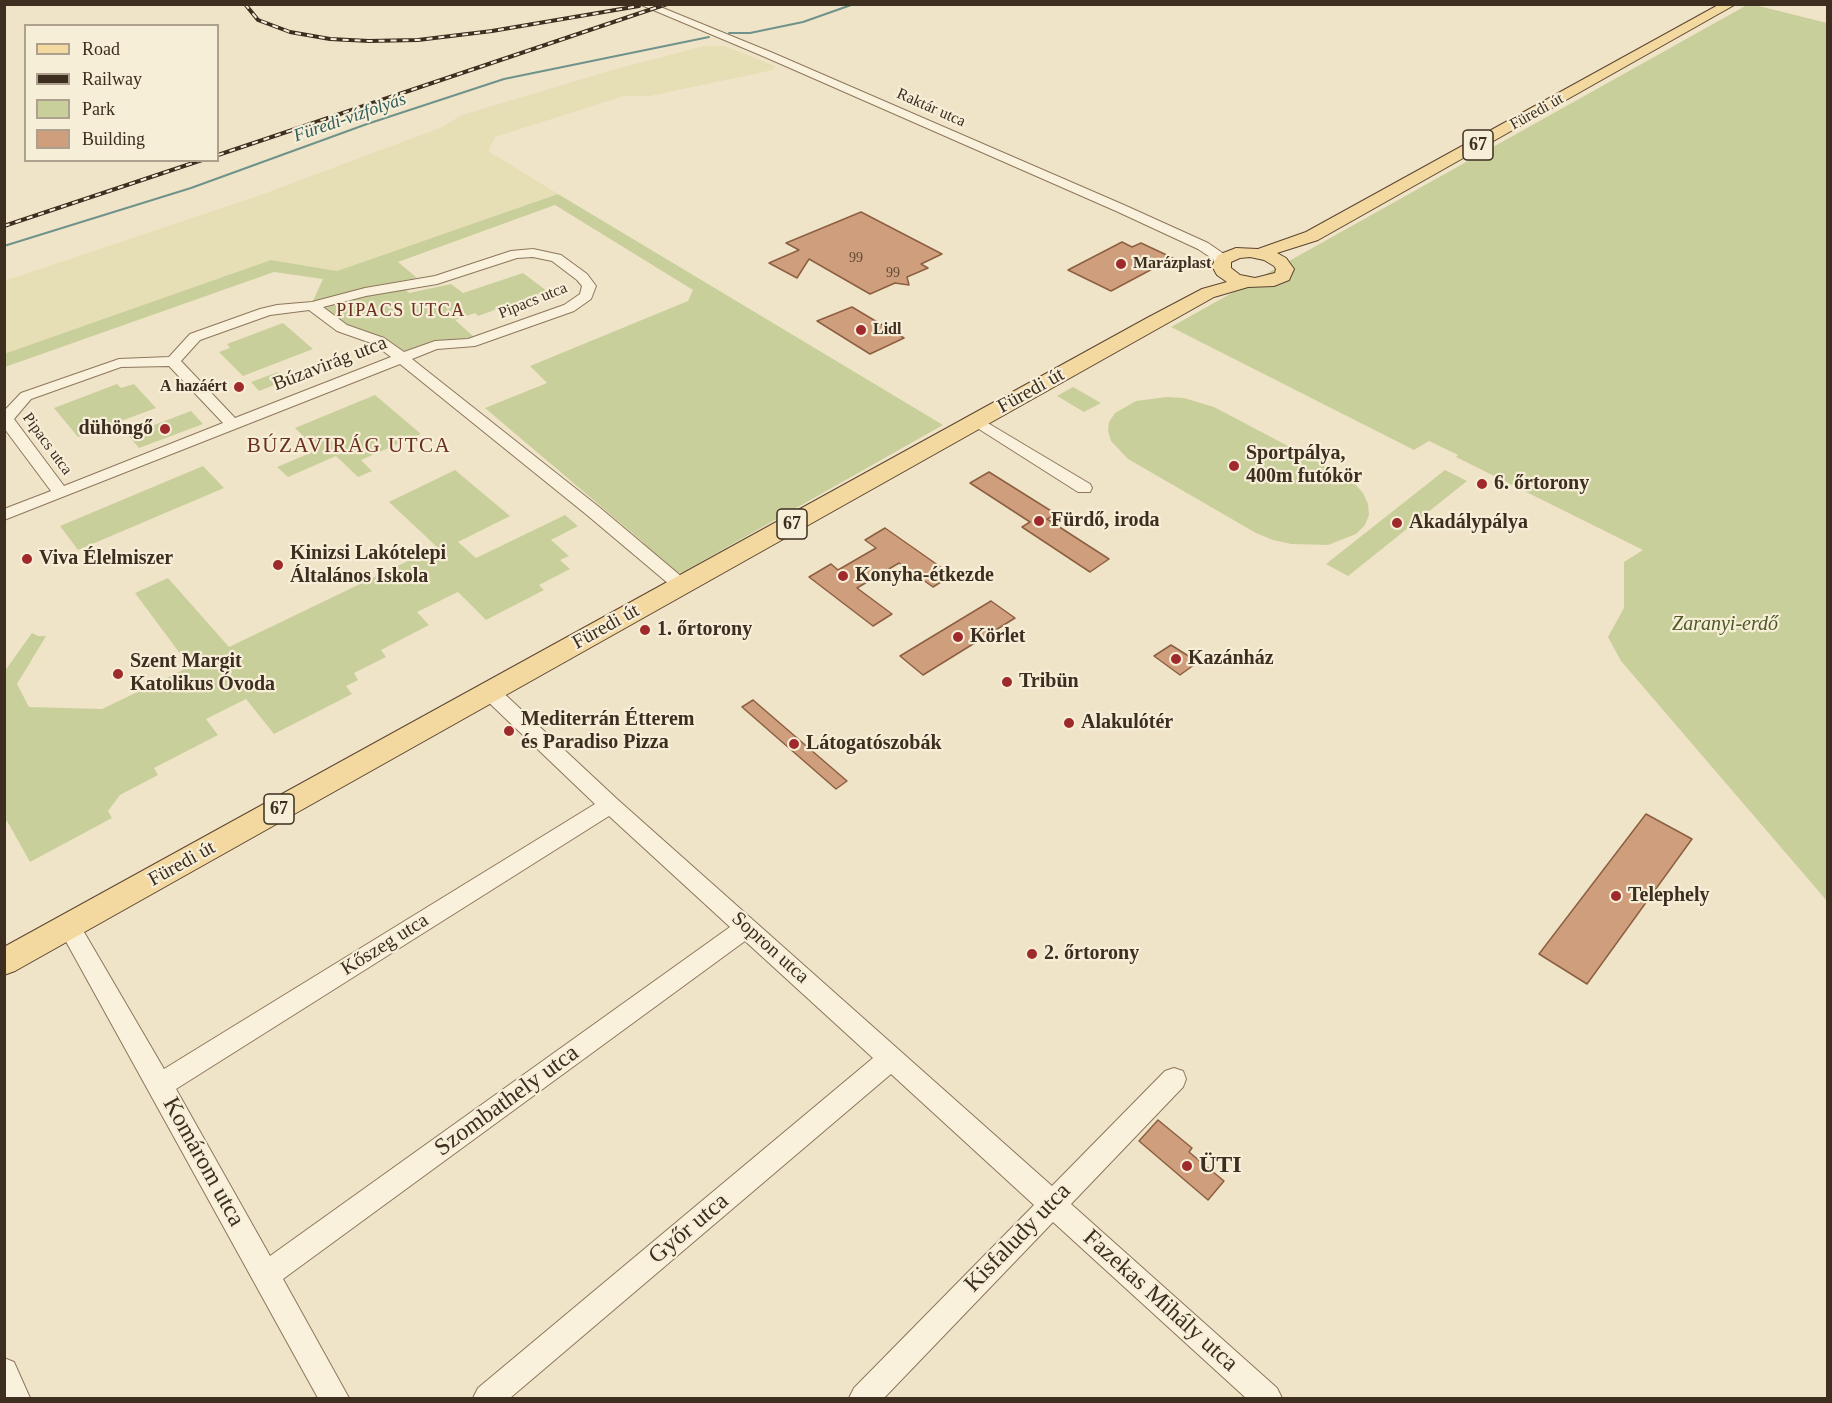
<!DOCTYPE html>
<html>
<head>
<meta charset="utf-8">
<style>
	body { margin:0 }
	#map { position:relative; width:1832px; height:1403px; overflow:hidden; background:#f0e4c8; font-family:"Times New Roman",serif }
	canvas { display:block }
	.frame { position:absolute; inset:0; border:6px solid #3d2e20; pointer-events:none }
	.legend { position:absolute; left:24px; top:24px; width:195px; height:138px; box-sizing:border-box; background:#f7eed8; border:2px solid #ada18e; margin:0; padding:8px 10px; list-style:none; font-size:18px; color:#3d2e20 }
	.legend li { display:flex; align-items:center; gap:12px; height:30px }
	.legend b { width:30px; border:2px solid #ada18e }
</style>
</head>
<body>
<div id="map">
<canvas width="1832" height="1403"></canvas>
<div class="frame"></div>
<ul class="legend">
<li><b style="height:8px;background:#f3d9a0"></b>Road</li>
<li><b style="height:8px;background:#3d2e20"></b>Railway</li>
<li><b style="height:16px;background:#c9cf9b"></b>Park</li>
<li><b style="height:16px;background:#cf9f7d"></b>Building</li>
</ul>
</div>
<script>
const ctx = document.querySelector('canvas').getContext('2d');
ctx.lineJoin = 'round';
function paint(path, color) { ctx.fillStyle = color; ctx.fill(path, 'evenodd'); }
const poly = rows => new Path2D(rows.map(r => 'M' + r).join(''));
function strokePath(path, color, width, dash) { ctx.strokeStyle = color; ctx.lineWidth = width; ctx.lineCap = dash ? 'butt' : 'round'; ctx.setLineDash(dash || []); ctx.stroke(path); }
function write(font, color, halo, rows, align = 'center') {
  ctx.font = font + ' "Times New Roman",serif'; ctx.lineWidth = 4.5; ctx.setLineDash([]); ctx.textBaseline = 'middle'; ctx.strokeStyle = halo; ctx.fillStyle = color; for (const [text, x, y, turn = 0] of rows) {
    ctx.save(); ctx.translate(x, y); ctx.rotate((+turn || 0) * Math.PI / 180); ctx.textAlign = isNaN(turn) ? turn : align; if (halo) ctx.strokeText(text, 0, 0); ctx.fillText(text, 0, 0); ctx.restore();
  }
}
paint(poly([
	[704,46,725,46,775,66,773,70,650,96,624,96,495,137,488,151,558,194,337,271,271,260,5,354,4,281,258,196,440,128,462,115,616,69]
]), '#e6deb5');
paint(poly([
	[1747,5,1755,5,1827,23,1827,901,1621,661,1608,637,1624,608,1624,562,1643,550,1456,457,1458,455,1429,441,1414,450,1171,327],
	[558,194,943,425,683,572,677,573,639,546,644,543,485,408,547,383,530,366,688,301,693,290,555,205,398,262,417,278,367,287,312,303,323,279,274,272,5,367,4,354,271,260,337,271],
	[523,273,547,291,478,316,475,313,455,320,474,337,408,351,400,350,348,326,325,309,330,304,375,293,405,289,409,293,451,284,463,293],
	[283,323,313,349,243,376,219,352,230,348,227,344],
	[278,372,287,380,259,391,251,382],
	[117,384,121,388,134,384,156,408,78,437,54,408],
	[1073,387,1101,403,1084,412,1057,396],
	[375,395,421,434,361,460,372,471,358,477,336,456,288,477,277,467,317,450,295,428],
	[1167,397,1184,398,1214,407,1341,474,1354,483,1363,493,1368,504,1369,515,1365,525,1356,534,1328,545,1291,544,1273,540,1256,533,1128,459,1111,441,1108,431,1109,422,1115,413,1136,401],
	[191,411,203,424,139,448,128,435],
	[203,466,224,488,78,550,60,526],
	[455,470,510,516,458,542,476,558,565,515,578,526,551,540,569,556,560,560,570,569,539,585,544,590,486,620,458,592,417,612,429,625,381,650,386,657,354,673,358,680,346,686,352,694,274,734,246,699,206,719,218,735,154,768,158,775,120,795,108,811,112,818,30,862,7,821,5,822,4,672,32,633,38,636,46,636,17,684,29,707,102,709,181,671,187,663,135,593,168,578,229,647,437,547,389,502],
	[1445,470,1467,481,1348,576,1326,564]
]), '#c9cf9b');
strokePath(poly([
	[729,33,750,33,803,22,854,4],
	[4,246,191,188,367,124,504,79,709,37]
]), '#6f938a', 2);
const building = poly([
	[861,212,942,254,921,264,928,268,907,277,909,285,895,283,870,294,809,259,797,278,769,263,799,250,786,243,861,212],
	[1122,242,1132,247,1141,243,1173,258,1111,291,1068,270,1122,242],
	[852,307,904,338,870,354,817,321,852,307],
	[989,472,1056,514,1047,519,1109,559,1090,572,1022,527,1030,522,970,483,989,472],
	[885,528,952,575,933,587,899,563,857,588,892,614,873,626,809,577,831,564,838,570,876,548,865,540,885,528],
	[991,601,1015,618,923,675,900,656,991,601],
	[1171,645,1198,662,1180,675,1154,656,1171,645],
	[753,700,847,781,836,789,742,707,753,700],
	[1646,814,1692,839,1587,984,1539,954,1646,814],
	[1158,1120,1192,1148,1189,1152,1224,1181,1208,1200,1139,1141,1158,1120]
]);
paint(building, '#cf9f7d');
strokePath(building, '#8d5f41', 1.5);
const minor = poly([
	[639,4,653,4,773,53,1124,205,1208,243,1224,254,1228,263,1221,267,1216,266,1213,259,1198,249,1116,211,765,57,639,4],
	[533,249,561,255,587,274,596,286,591,299,574,311,475,346,437,349,412,359,599,507,688,582,691,586,688,590,676,590,587,515,400,364,4,520,4,509,51,491,4,428,4,411,21,393,119,359,169,357,190,334,260,309,277,305,312,302,365,288,435,276,511,251,533,249],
	[533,257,552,261,577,280,582,286,580,294,564,305,468,339,435,341,404,352,384,338,347,325,323,307,366,296,437,284,517,258,533,257],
	[309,310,337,331,374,344,391,357,235,418,181,361,200,340,270,315,309,310],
	[169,366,223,423,64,486,14,419,31,399,121,367,169,366],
	[976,416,1090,484,1092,488,1090,492,1078,492,971,424,968,421,976,416],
	[490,685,497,687,617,799,1052,1186,1165,1071,1174,1068,1183,1071,1186,1079,1183,1087,1071,1204,1277,1388,1282,1398,1246,1398,1053,1222,884,1398,849,1398,854,1388,1034,1205,891,1074,510,1398,473,1398,478,1388,873,1058,745,941,283,1279,349,1398,318,1398,58,927,61,920,69,917,77,920,164,1069,595,804,483,697,480,692,483,687,490,685],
	[609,816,730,927,270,1256,176,1089,609,816],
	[4,1358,14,1362,30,1398,4,1398,4,1358]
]);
const major = poly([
	[1720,4,1736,4,1318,240,1277,253,1286,258,1294,269,1289,280,1274,286,1248,287,1214,297,15,971,4,975,4,947,1147,318,1202,289,1227,282,1217,275,1212,266,1218,255,1236,248,1258,249,1306,232,1720,4],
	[1250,257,1264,260,1274,266,1276,269,1275,273,1255,278,1240,275,1231,268,1231,262,1240,258,1250,257]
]);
strokePath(minor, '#8d765c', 2);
strokePath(major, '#5b4430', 2);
paint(minor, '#faf1dc');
paint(major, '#f3d9a0');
const rail = poly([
	[245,4,258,20,290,32,330,39,369,41,418,40,492,31,639,6],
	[218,155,667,4],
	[4,226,202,160]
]);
strokePath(rail, '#3d2e20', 4);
strokePath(rail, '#f7eed8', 2, [6]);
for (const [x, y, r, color] of [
	[1121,264,6,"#9e2a2b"],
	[861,330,6,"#9e2a2b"],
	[239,387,6,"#9e2a2b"],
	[165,429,6,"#9e2a2b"],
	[1234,466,6,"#9e2a2b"],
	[1482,484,6,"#9e2a2b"],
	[1039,521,6,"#9e2a2b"],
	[1397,523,6,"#9e2a2b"],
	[27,559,6,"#9e2a2b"],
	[278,565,6,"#9e2a2b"],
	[843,576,6,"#9e2a2b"],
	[645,630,6,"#9e2a2b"],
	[958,637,6,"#9e2a2b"],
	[1176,659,6,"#9e2a2b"],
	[118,674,6,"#9e2a2b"],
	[1007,682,6,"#9e2a2b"],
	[1069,723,6,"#9e2a2b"],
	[509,731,6,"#9e2a2b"],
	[794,744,6,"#9e2a2b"],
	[1616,896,6,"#9e2a2b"],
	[1032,954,6,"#9e2a2b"],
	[1187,1166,6,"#9e2a2b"]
]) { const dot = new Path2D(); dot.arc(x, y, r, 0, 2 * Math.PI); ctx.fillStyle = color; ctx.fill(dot); strokePath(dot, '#f7eed8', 2); }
write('14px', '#624a37', null, [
	["99",856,258],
	["99",893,273]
]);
write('16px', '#3d2e20', '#f7eed8', [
	["Raktár utca",931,108,24],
	["Füredi út",1537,112,-29],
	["Pipacs utca",533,301,-22],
	["Pipacs utca",47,444,54]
]);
write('bold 16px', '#3d2e20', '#f7eed8', [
	["Marázplast",1133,264],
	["Lidl",873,330],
	["A hazáért",227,387,"right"]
], 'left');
write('italic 18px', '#2f5d5a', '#f7eed8', [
	["Füredi-vízfolyás",350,118,-19]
]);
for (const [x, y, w] of [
	[1478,145,30],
	[792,524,30],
	[279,809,30]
]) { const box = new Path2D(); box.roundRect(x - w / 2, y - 15, w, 30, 4.5); ctx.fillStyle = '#f7eed8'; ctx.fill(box); strokePath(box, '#3d2e20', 1.5); }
write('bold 18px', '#3d2e20', null, [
	["67",1478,145],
	["67",792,524],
	["67",279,809]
]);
ctx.letterSpacing = '1.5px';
write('18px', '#6b2e1e', '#f7eed8', [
	["PIPACS UTCA",401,311]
]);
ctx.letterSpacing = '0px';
write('20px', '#3d2e20', '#f7eed8', [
	["Búzavirág utca",330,364,-21],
	["Füredi út",1031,391,-29],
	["Füredi út",606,627,-29],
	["Füredi út",182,864,-29],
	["Kőszeg utca",385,945,-32],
	["Sopron utca",770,948,42]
]);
write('bold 20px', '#3d2e20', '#f7eed8', [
	["dühöngő",153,429,"right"],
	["Sportpálya,",1246,454],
	["400m futókör",1246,477],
	["6. őrtorony",1494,484],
	["Fürdő, iroda",1051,521],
	["Akadálypálya",1409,523],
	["Kinizsi Lakótelepi",290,554],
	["Általános Iskola",290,577],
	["Viva Élelmiszer",39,559],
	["Konyha-étkezde",855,576],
	["1. őrtorony",657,630],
	["Körlet",970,637],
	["Kazánház",1188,659],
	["Szent Margit",130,662],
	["Katolikus Óvoda",130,685],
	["Tribün",1019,682],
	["Mediterrán Étterem",521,720],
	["és Paradiso Pizza",521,743],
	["Alakulótér",1081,723],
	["Látogatószobák",806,744],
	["Telephely",1628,896],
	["2. őrtorony",1044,954]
], 'left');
write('italic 20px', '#4d5a26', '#f7eed8', [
	["Zaranyi-erdő",1725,625]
]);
ctx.letterSpacing = '1.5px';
write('21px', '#6b2e1e', '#f7eed8', [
	["BÚZAVIRÁG UTCA",349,446]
]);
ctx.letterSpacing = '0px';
write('24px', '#3d2e20', '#f7eed8', [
	["Szombathely utca",507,1101,-36],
	["Komárom utca",203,1162,61],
	["Győr utca",689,1229,-40],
	["Kisfaludy utca",1018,1238,-46],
	["Fazekas Mihály utca",1160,1301,42]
]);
write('bold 24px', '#3d2e20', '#f7eed8', [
	["ÜTI",1199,1166]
], 'left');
</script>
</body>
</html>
